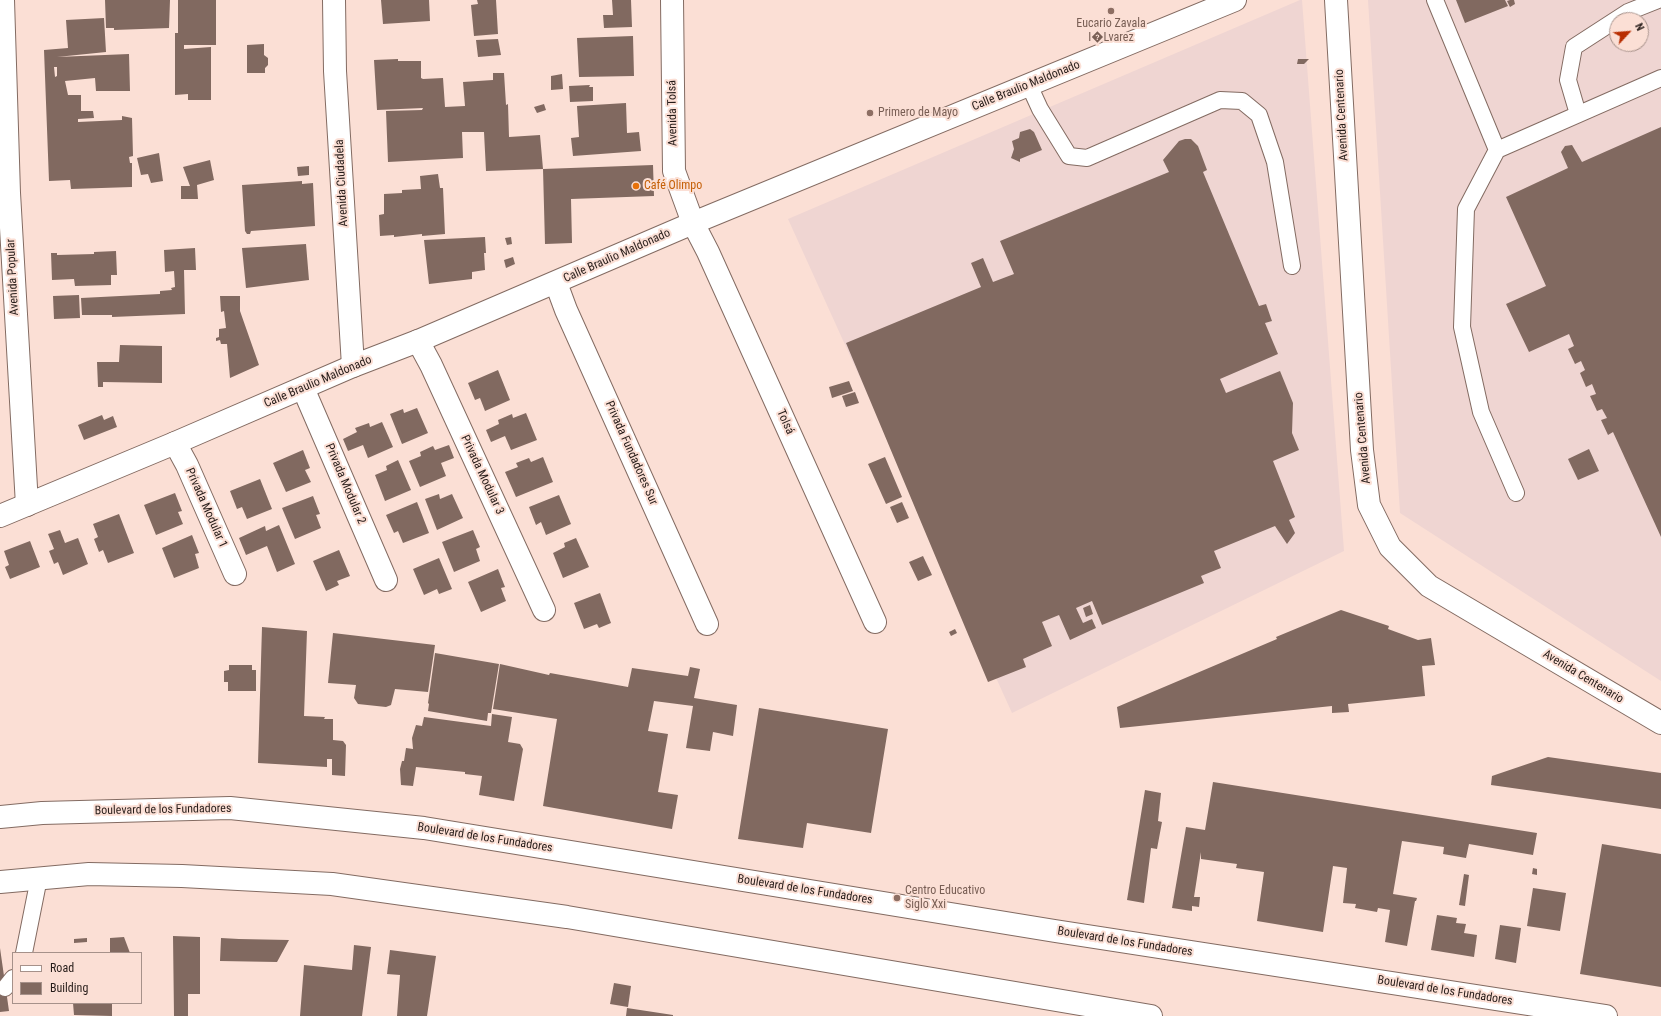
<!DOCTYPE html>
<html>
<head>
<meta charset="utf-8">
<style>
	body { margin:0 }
	#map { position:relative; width:1661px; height:1016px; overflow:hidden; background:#fbdfd5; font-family:"Roboto Condensed",sans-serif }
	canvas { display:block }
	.legend { position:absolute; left:12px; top:952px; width:130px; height:52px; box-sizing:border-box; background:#fbdfd5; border:1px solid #a6918a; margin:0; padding:5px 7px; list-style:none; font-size:12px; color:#261c19 }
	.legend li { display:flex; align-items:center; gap:8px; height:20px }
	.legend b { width:20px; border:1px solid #a6918a }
	.north { position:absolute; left:1609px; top:12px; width:40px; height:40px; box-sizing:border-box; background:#fbdfd5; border:1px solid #a6918a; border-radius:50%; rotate:64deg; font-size:11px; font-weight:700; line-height:16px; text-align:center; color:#261c19 }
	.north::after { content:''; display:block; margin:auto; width:14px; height:18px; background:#b82e01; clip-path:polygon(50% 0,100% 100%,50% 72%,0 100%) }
</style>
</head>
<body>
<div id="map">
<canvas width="1661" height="1016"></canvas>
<ul class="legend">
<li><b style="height:5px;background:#fff"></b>Road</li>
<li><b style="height:11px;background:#816960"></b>Building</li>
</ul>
<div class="north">N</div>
</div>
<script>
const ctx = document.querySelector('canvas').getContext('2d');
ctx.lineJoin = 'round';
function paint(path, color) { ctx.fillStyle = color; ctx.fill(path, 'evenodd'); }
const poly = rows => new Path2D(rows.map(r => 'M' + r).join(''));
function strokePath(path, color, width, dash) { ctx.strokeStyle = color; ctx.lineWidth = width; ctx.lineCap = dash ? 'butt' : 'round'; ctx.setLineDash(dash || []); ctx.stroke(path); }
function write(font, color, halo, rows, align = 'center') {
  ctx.font = font + ' "Roboto Condensed",sans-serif'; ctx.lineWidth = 4; ctx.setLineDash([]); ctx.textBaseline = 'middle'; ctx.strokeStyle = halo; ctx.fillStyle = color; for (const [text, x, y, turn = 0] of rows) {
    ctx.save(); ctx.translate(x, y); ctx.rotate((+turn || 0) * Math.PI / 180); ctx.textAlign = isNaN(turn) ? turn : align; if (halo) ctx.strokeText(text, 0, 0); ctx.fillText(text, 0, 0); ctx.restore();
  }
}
paint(poly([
	[1300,0,1302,0,1344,551,1012,713,788,219],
	[1368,0,1661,0,1661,681,1400,513],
	[1617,20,1641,20,1641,44,1617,44]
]), '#efd5d2');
paint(poly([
	[105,0,170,0,169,28,114,30,114,28,106,28],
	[178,0,216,0,216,45,184,45,184,49,211,47,211,100,188,100,188,94,175,95,175,33,178,33],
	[381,0,429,0,430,21,383,24],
	[477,0,496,0,498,34,474,36,471,5,478,4],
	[612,0,631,0,632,27,604,28,603,15,613,15],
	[1456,0,1505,0,1508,6,1465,23],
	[1510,0,1514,0,1515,4,1510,7,1507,1],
	[104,18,106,52,57,57,129,54,130,91,96,91,95,78,65,81,68,95,81,95,81,111,93,111,94,118,78,119,78,122,122,120,122,116,132,118,133,156,129,157,130,163,132,163,132,187,71,189,70,180,49,181,44,50,68,48,66,20],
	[54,67,57,67,57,76,55,77],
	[633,36,634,76,579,77,577,38],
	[498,39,501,55,478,57,476,40],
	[264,44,264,55,268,58,268,65,265,68,265,73,247,73,247,45],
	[398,59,398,61,421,61,421,78,423,79,443,78,445,107,465,106,463,82,493,80,493,73,504,73,506,105,508,104,509,137,540,135,543,169,486,171,484,132,462,132,463,158,388,162,386,111,422,110,423,108,377,110,374,60],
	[1298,59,1309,59,1304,64,1297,64],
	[562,74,563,89,551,90,551,76],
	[590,85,589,87,593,87,593,101,570,102,569,86],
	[626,103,627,133,639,132,641,151,573,156,571,138,579,137,577,106],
	[544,104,546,110,537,113,534,107],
	[1661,127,1661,537,1613,432,1608,435,1601,420,1607,418,1602,409,1597,411,1590,396,1596,394,1592,384,1586,387,1580,373,1585,370,1581,361,1575,364,1568,349,1574,346,1569,334,1529,352,1506,304,1546,286,1506,197,1568,168,1561,152,1565,146,1572,145,1582,162],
	[1030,129,1034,132,1042,150,1020,159,1020,162,1011,158,1014,149,1012,141,1019,138,1020,132],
	[1185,139,1191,139,1198,146,1207,170,1203,172,1259,306,1266,304,1272,321,1265,323,1278,354,1220,379,1226,393,1280,371,1293,403,1292,433,1299,450,1273,461,1295,517,1289,520,1295,533,1287,544,1275,526,1214,551,1221,568,1201,576,1204,583,1102,625,1092,601,1076,608,1083,623,1092,619,1096,628,1070,640,1059,615,1042,622,1052,646,1023,659,1026,667,988,682,846,343,981,287,971,263,983,258,993,282,1014,274,1000,241,1169,172,1163,160,1179,141],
	[159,153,163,181,151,183,148,174,141,175,137,158],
	[210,160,214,180,197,185,198,199,181,199,181,186,190,186,183,167],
	[653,165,654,196,571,199,572,243,545,244,543,169],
	[309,166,309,175,298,176,297,167],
	[438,174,440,188,443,188,445,234,422,236,422,234,394,237,394,235,380,236,379,215,384,214,384,194,402,193,402,190,421,189,420,176],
	[302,181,302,184,313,183,315,226,251,231,250,234,247,234,245,231,242,185],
	[485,237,486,253,484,253,485,270,472,272,472,279,429,284,424,240],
	[511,237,512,244,507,245,505,238],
	[306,244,309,280,246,288,242,248],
	[195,248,196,270,184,270,185,314,112,317,112,315,82,315,81,298,160,294,160,291,172,290,171,288,175,287,174,271,165,272,164,250],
	[116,251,117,275,111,275,111,285,75,286,74,279,52,280,51,253,57,253,57,255,94,254,94,252],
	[513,257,515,264,506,268,504,260],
	[79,295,80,318,54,319,53,296],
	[220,296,240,296,240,311,259,365,230,378,227,344,221,344,220,340,216,341,216,338,219,337,219,329,226,328,224,311,221,312],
	[120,345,162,346,162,383,103,382,103,387,98,387,97,362,119,362],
	[498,370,510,400,485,411,480,398,475,400,468,383],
	[849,381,853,391,832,398,829,387],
	[855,392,859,403,846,407,842,396],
	[417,408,428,433,402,444,390,414,403,409,404,413],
	[526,413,537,440,511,450,505,436,491,442,486,430,499,424,498,420,512,414,513,418],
	[102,415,104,420,113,416,117,427,84,440,78,425],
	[382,422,393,447,368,458,363,445,348,451,343,439,357,432,355,428,369,423,370,427],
	[449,445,454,458,441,463,446,476,420,487,409,461,421,456,420,452,433,446,435,450],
	[1589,449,1599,471,1578,480,1568,459],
	[303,450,310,468,305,470,311,482,286,492,273,463],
	[543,457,553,482,516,497,505,472,518,467,516,463,529,458,531,462],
	[885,457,902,497,886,504,868,464],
	[398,460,411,490,385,501,375,475,387,470,386,466],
	[260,479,272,509,247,519,242,507,237,509,230,491],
	[175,493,182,511,178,512,183,524,156,535,144,505],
	[439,494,440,499,452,494,463,518,437,530,425,499],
	[559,495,571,524,546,535,541,522,536,525,529,507],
	[313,496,320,514,316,515,321,528,295,539,282,508],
	[417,502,429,533,403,543,398,531,394,533,386,515],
	[902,502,909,518,897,523,890,507],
	[119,514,134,553,108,563,103,550,99,552,94,539,98,537,93,524],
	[279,525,295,564,277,572,267,546,246,555,239,538,265,526,266,531],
	[60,530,65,543,78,538,88,564,63,575,58,562,54,564,49,551,54,549,48,534],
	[473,530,480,547,476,549,480,561,454,572,442,542],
	[192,535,199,553,195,554,199,568,174,578,162,548],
	[576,538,589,567,563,578,553,553,565,547,564,543],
	[30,541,40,567,10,579,5,567,9,565,4,551],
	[339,550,350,576,337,581,339,585,326,591,313,561],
	[923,556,932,575,918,581,909,562],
	[439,558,452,589,439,594,437,589,424,595,413,569],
	[498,569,505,587,501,588,506,601,481,612,468,582],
	[600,593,611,623,599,628,597,624,584,629,574,603],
	[1090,605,1093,614,1086,617,1083,608],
	[1341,610,1389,626,1388,629,1418,640,1431,638,1435,665,1422,666,1425,696,1348,704,1349,712,1332,713,1332,706,1120,728,1117,707,1277,639,1276,637],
	[262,627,307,631,304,716,325,717,324,719,333,719,333,740,343,741,346,745,345,776,332,775,332,759,327,759,327,767,258,763],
	[955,629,957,633,951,636,949,632],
	[333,633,435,645,428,692,395,689,391,705,386,707,358,704,354,698,356,685,328,683],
	[435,653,499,664,491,713,488,713,487,721,428,711,429,704,428,703],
	[500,664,549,675,550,673,628,687,632,668,688,676,690,667,700,669,694,698,737,705,733,736,713,732,710,751,686,748,693,706,654,701,648,731,668,734,658,792,678,795,672,829,543,806,557,719,493,709],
	[229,665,252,665,252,670,256,670,256,691,228,691,228,682,224,682,224,671,229,670],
	[759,708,888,729,871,833,807,823,803,848,738,839],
	[492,714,512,717,508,742,520,744,523,749,514,801,479,795,482,776,465,774,465,772,416,767,413,786,401,785,400,769,402,761,404,761,406,748,413,749,412,738,416,725,422,726,424,717,491,726],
	[1548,757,1661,773,1661,809,1491,785,1492,776],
	[1213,782,1537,833,1533,855,1469,844,1466,858,1443,854,1444,847,1402,841,1393,894,1417,898,1416,901,1415,901,1407,946,1385,942,1390,910,1378,908,1377,912,1355,908,1356,904,1343,903,1347,868,1333,866,1323,932,1257,921,1264,872,1236,868,1237,864,1201,859,1201,852,1194,897,1200,897,1199,907,1192,906,1192,911,1172,908,1186,827,1205,830],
	[1145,790,1161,793,1158,821,1162,822,1157,849,1151,848,1144,903,1127,900],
	[1602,844,1661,854,1661,987,1580,974],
	[1533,868,1537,869,1537,875,1532,874],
	[1464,874,1469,875,1465,906,1459,905],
	[1533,888,1566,893,1560,931,1527,926],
	[1437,915,1457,918,1456,923,1466,924,1464,933,1477,935,1474,957,1431,950],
	[1500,925,1521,928,1516,963,1495,959],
	[173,936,200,937,200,994,188,994,188,1016,174,1016],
	[124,937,130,953,110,953,110,938],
	[87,938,87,942,74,943,74,939],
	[221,938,239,939,289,940,277,962,220,961],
	[354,945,371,947,362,1016,300,1016,304,965,352,970],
	[0,948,9,1011,0,1012],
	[390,950,436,956,427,1016,397,1016,400,975,387,974],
	[614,983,631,986,628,1007,610,1004],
	[73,1003,112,1003,112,1016,74,1015],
	[627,1008,673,1015,673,1016,626,1016]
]), '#816960');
const service = poly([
	[1435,0,1497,150,1466,209,1462,327,1481,412,1516,493],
	[1029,85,1040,109,1069,156,1087,158,1220,100,1242,101,1259,115,1275,162,1292,266],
	[1578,114,1568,80,1574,47,1628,12,1658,0],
	[1497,150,1661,78],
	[24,953,39,878],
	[5,988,13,978]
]);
const minor = poly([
	[3,0,9,193,27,505],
	[334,0,335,71,353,366],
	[672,0,674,171,693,223,708,252,875,622],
	[556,283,566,310,707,624],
	[418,341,431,365,544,610],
	[303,388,386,580],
	[175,443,187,465,235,574]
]);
const tertiary = poly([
	[1336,0,1362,450,1369,505,1390,547,1429,586,1661,723],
	[0,516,175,443,353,366,418,341,693,223,1235,0]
]);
const primary = poly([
	[0,817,42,813,230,808,424,828,1055,931,1606,1016],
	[0,882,89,874,182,876,332,884,567,917,1151,1016]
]);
strokePath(service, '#836b62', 18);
strokePath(minor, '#836b62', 24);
strokePath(tertiary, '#836b62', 24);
strokePath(primary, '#836b62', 24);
strokePath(service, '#fff', 16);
strokePath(minor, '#fff', 22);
strokePath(tertiary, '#fff', 22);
strokePath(primary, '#fff', 22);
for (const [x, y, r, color] of [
	[1111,11,4,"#8d6e63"],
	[870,113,4,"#8d6e63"],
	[636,186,4,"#e8710a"],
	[897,898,4,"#8d6e63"]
]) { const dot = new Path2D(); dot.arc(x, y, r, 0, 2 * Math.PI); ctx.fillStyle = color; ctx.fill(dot); strokePath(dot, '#fbdfd5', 1.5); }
write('12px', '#785e54', '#fbdfd5', [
	["Eucario Zavala",1111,24,"center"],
	["I�Lvarez",1111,38,"center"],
	["Primero de Mayo",878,113],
	["Centro Educativo",905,891],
	["Siglo Xxi",905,905]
], 'left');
write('12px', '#261c19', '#fbdfd5', [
	["Calle Braulio Maldonado",1026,86,-22],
	["Avenida Tolsá",673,113,-91],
	["Avenida Centenario",1342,115,-93],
	["Avenida Ciudadela",342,183,-93],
	["Calle Braulio Maldonado",617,256,-24],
	["Avenida Popular",13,277,-93],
	["Calle Braulio Maldonado",318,382,-23],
	["Tolsá",785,422,66],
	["Avenida Centenario",1363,438,-95],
	["Privada Fundadores Sur",631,453,66],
	["Privada Modular 3",482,475,65],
	["Privada Modular 2",345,484,67],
	["Privada Modular 1",206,508,66],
	["Avenida Centenario",1583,677,31],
	["Boulevard de los Fundadores",163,810,-1],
	["Boulevard de los Fundadores",485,838,9],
	["Boulevard de los Fundadores",805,890,9],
	["Boulevard de los Fundadores",1125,942,9],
	["Boulevard de los Fundadores",1445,991,9]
]);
write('12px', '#c56008', '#fbdfd5', [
	["Café Olimpo",644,186]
], 'left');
</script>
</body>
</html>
